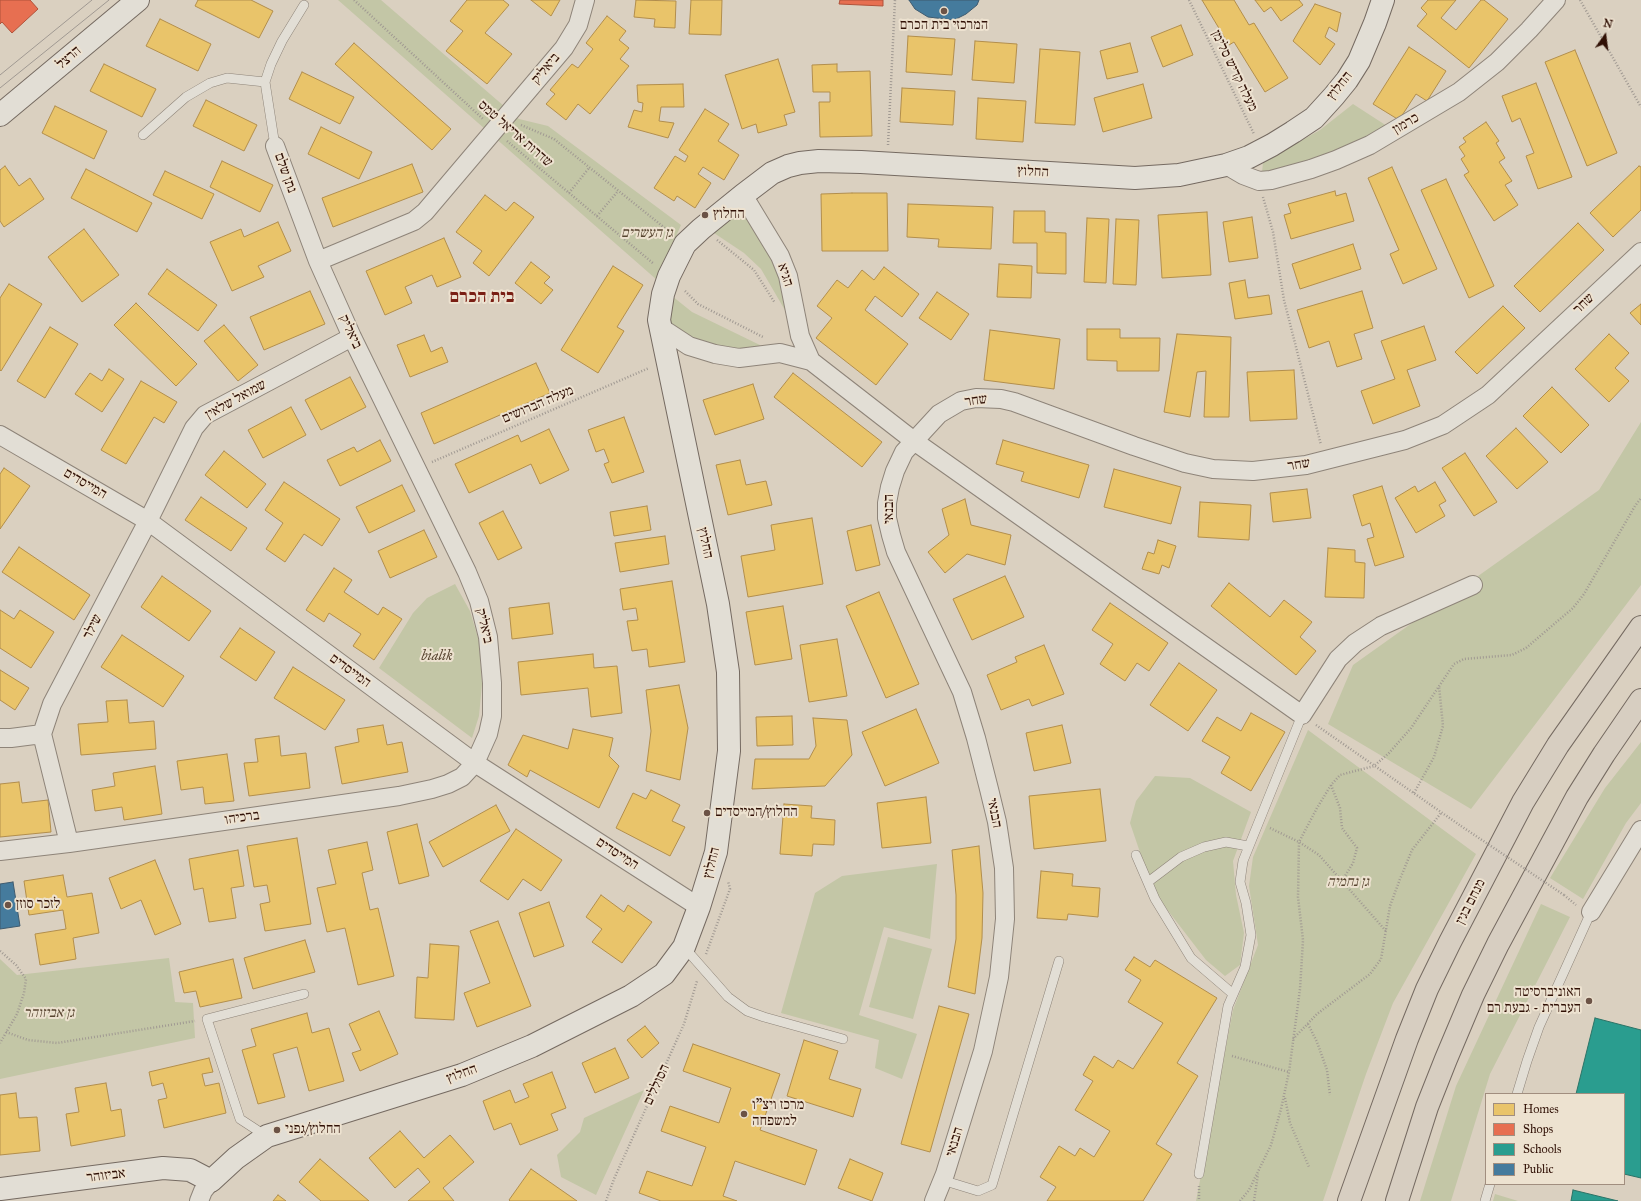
<!DOCTYPE html>
<html>
<head>
<meta charset="utf-8">
<style>
	body { margin:0 }
	#map { position:relative; width:1641px; height:1201px; overflow:hidden; background:#dad0c0; font-family:"IM FELL Great Primer",serif }
	canvas { display:block }
	.legend { position:absolute; left:1485px; top:1093px; width:140px; height:92px; box-sizing:border-box; background:#ede2d0; border:1px solid #a18e7f; margin:0; padding:5px 7px; list-style:none; font-size:12px; color:#301005 }
	.legend li { display:flex; align-items:center; gap:8px; height:20px }
	.legend b { width:20px; border:1px solid #a18e7f }
	.north { position:absolute; left:1585px; top:16px; width:40px; height:40px; -webkit-text-stroke:3px #ede2d0; paint-order:stroke; rotate:14deg; font-size:11px; font-weight:700; line-height:16px; text-align:center; color:#301005 }
	.north::after { content:''; display:block; margin:auto; width:14px; height:18px; background:#301005; clip-path:polygon(50% 0,100% 100%,50% 72%,0 100%) }
</style>
</head>
<body>
<div id="map">
<canvas width="1641" height="1201"></canvas>
<ul class="legend">
<li><b style="height:11px;background:#e9c46a"></b>Homes</li>
<li><b style="height:11px;background:#e76f51"></b>Shops</li>
<li><b style="height:11px;background:#2a9d8f"></b>Schools</li>
<li><b style="height:11px;background:#457b9d"></b>Public</li>
</ul>
<div class="north">N</div>
</div>
<script>
const ctx = document.querySelector('canvas').getContext('2d');
ctx.lineJoin = 'round';
function paint(path, color) { ctx.fillStyle = color; ctx.fill(path, 'evenodd'); }
const poly = rows => new Path2D(rows.map(r => 'M' + r).join(''));
function strokePath(path, color, width, dash) { ctx.strokeStyle = color; ctx.lineWidth = width; ctx.lineCap = dash ? 'butt' : 'round'; ctx.setLineDash(dash || []); ctx.stroke(path); }
function write(font, color, halo, rows, align = 'center') {
  ctx.font = font + ' "IM FELL Great Primer","Frank Ruhl Libre",serif'; ctx.lineWidth = 4; ctx.setLineDash([]); ctx.textBaseline = 'middle'; ctx.strokeStyle = halo; ctx.fillStyle = color; for (const [text, x, y, turn = 0] of rows) {
    ctx.save(); ctx.translate(x, y); ctx.rotate((+turn || 0) * Math.PI / 180); ctx.textAlign = isNaN(turn) ? turn : align; if (halo) ctx.strokeText(text, 0, 0); ctx.fillText(text, 0, 0); ctx.restore();
  }
}
paint(poly([
	[338,0,381,0,519,119,548,126,681,225,657,280],
	[1353,104,1387,126,1346,149,1310,163,1262,173,1263,162,1320,130],
	[742,209,770,254,781,278,786,312,761,269,744,253,711,231],
	[672,296,692,312,764,347,733,350,687,338,668,322],
	[1641,422,1641,585,1471,809,1328,724,1353,665,1599,490],
	[455,584,470,611,479,641,482,684,479,716,472,738,379,668,413,613,427,598],
	[1308,730,1476,854,1393,1003,1366,1074,1323,1201,1196,1201,1233,1010,1258,945,1249,886,1253,857],
	[1641,742,1641,803,1626,823,1583,899,1550,878,1605,788],
	[1155,776,1190,778,1251,812,1233,861,1236,895,1244,933,1240,965,1225,976,1206,960,1159,899,1145,867,1130,823,1136,801],
	[937,864,930,939,884,927,859,1015,917,1034,902,1079,875,1068,879,1040,781,1013,815,893,842,876],
	[1541,904,1570,917,1490,1074,1451,1201,1420,1201,1456,1086],
	[888,937,932,949,913,1019,869,1007],
	[169,958,175,1002,193,1003,195,1038,0,1079,0,959,17,975],
	[644,1090,596,1195,561,1177,557,1155,580,1132,584,1118],
	[1495,1194,1518,1201,1493,1201]
]), '#c3c6a6');
const homes = poly([
	[198,0,251,0,273,11,259,38,195,6,198,0],
	[467,0,503,0,509,5,485,33,512,54,487,84,446,51,463,31,450,21,467,0],
	[531,0,560,0,551,16,531,0],
	[636,0,676,1,675,28,654,27,655,19,634,17,636,0],
	[691,0,722,0,721,35,689,34,691,0],
	[1202,0,1234,0,1249,25,1254,23,1288,78,1265,92,1234,42,1229,45,1202,0],
	[1255,0,1299,0,1303,5,1281,21,1271,7,1264,12,1255,0],
	[1428,0,1456,0,1441,18,1456,30,1481,0,1484,0,1508,19,1469,68,1417,26,1427,14,1421,8,1428,0],
	[1315,4,1341,13,1337,32,1329,27,1325,37,1335,44,1320,65,1293,41,1315,4],
	[607,16,626,31,619,40,629,48,620,59,629,66,590,114,578,104,566,120,546,104,555,94,550,90,572,64,578,68,593,49,586,43,607,16],
	[160,19,211,44,198,71,146,46,160,19],
	[1181,25,1193,55,1163,67,1151,37,1181,25],
	[908,36,955,39,952,75,906,72,908,36],
	[975,41,1017,44,1014,83,972,80,975,41],
	[354,43,451,129,432,150,335,64,354,43],
	[1130,43,1138,72,1107,79,1100,51,1130,43],
	[1409,47,1446,71,1427,101,1416,94,1399,120,1373,104,1409,47],
	[1040,49,1080,52,1075,125,1035,123,1040,49],
	[1575,50,1617,153,1587,166,1545,62,1575,50],
	[778,59,795,112,784,115,787,125,758,133,756,124,742,129,725,75,778,59],
	[104,64,156,89,142,117,90,91,104,64],
	[837,64,837,72,870,71,872,136,820,137,819,102,830,102,830,92,813,92,812,65,837,64],
	[302,72,354,97,340,124,289,99,302,72],
	[1536,83,1572,177,1538,189,1526,156,1534,153,1520,118,1512,122,1502,96,1536,83],
	[683,84,684,107,661,107,659,121,674,123,668,138,628,127,634,110,642,112,643,103,638,102,637,85,683,84],
	[1143,84,1152,118,1103,132,1094,98,1143,84],
	[902,88,955,91,953,125,900,122,902,88],
	[978,98,1026,101,1023,142,976,139,978,98],
	[206,100,257,125,244,151,193,126,206,100],
	[55,106,107,131,94,159,42,133,55,106],
	[705,109,729,124,718,141,739,155,724,180,703,167,698,174,711,183,695,208,677,196,674,201,654,188,675,156,685,162,688,156,679,150,705,109],
	[1486,122,1499,141,1496,143,1505,158,1499,162,1512,181,1505,185,1518,205,1494,221,1464,175,1469,172,1461,159,1465,156,1459,147,1466,142,1463,138,1486,122],
	[321,127,372,152,359,179,308,154,321,127],
	[222,161,273,185,260,212,210,187,222,161],
	[412,164,423,192,333,227,322,198,412,164],
	[5,166,19,186,30,178,44,199,4,227,0,221,0,170,5,166],
	[1639,166,1641,167,1641,210,1613,237,1590,213,1639,166],
	[1392,167,1437,269,1403,284,1390,254,1399,250,1368,178,1392,167],
	[86,169,152,203,137,232,71,198,86,169],
	[165,171,214,194,202,219,153,195,165,171],
	[1446,179,1494,286,1469,298,1421,190,1446,179],
	[1335,191,1336,196,1346,193,1354,221,1291,239,1284,215,1291,213,1288,204,1335,191],
	[852,193,887,193,888,251,822,251,821,194,852,193],
	[485,195,506,211,514,202,534,217,489,276,473,263,482,251,456,232,485,195],
	[908,204,993,207,991,249,938,247,939,239,907,237,908,204],
	[1014,211,1045,211,1045,232,1066,233,1066,274,1037,273,1037,243,1013,243,1014,211],
	[1207,212,1211,275,1162,278,1158,215,1207,212],
	[1252,217,1258,258,1229,262,1223,222,1252,217],
	[1087,218,1109,219,1106,283,1084,282,1087,218],
	[1116,219,1139,220,1136,285,1113,284,1116,219],
	[278,222,291,251,258,266,264,277,232,291,210,242,241,229,244,237,278,222],
	[1578,223,1604,250,1540,312,1514,286,1578,223],
	[84,229,119,275,82,302,48,257,84,229],
	[444,238,461,277,437,287,432,275,405,287,412,303,385,315,366,271,444,238],
	[1353,244,1361,269,1300,289,1292,264,1353,244],
	[531,262,550,277,544,283,553,290,541,304,515,283,531,262],
	[999,264,1032,266,1031,298,997,297,999,264],
	[613,266,643,285,617,327,624,331,598,373,561,350,613,266],
	[884,267,919,294,902,317,875,296,865,310,908,344,876,385,816,338,832,318,817,306,837,280,848,288,862,270,874,280,884,267],
	[167,269,217,305,198,331,148,294,167,269],
	[1245,280,1248,298,1269,295,1272,314,1235,319,1229,283,1245,280],
	[9,284,42,304,1,371,0,370,0,298,9,284],
	[310,291,325,324,264,350,250,317,310,291],
	[1362,291,1373,328,1354,334,1362,359,1337,367,1329,341,1309,348,1297,310,1362,291],
	[937,292,969,314,951,340,919,318,937,292],
	[136,303,197,364,176,386,114,325,136,303],
	[1641,304,1641,325,1630,313,1641,304],
	[1503,306,1525,328,1477,374,1455,352,1503,306],
	[224,325,258,365,238,381,204,341,224,325],
	[1424,326,1436,360,1407,370,1420,406,1373,424,1361,391,1395,379,1381,341,1424,326],
	[50,327,78,344,45,398,17,381,50,327],
	[1087,329,1120,329,1120,338,1160,338,1159,371,1117,371,1117,361,1087,360,1087,329],
	[990,330,1060,339,1054,389,984,380,990,330],
	[1177,334,1231,337,1229,417,1204,417,1206,371,1197,372,1190,417,1164,412,1177,334],
	[1609,334,1629,353,1615,368,1629,381,1609,402,1575,369,1609,334],
	[424,335,431,352,442,347,448,362,410,377,397,345,424,335],
	[536,363,550,393,434,444,421,413,536,363],
	[109,369,124,379,102,412,75,394,90,373,102,381,109,369],
	[1294,370,1297,419,1250,421,1247,372,1294,370],
	[793,373,882,442,862,467,774,397,793,373],
	[350,377,366,407,321,430,305,400,350,377],
	[141,381,177,402,164,423,154,417,126,464,101,450,141,381],
	[753,384,764,419,715,435,703,400,753,384],
	[1552,387,1589,425,1561,453,1523,416,1552,387],
	[291,407,306,435,263,458,248,430,291,407],
	[624,417,644,472,612,483,604,464,609,462,604,449,596,452,588,430,624,417],
	[1516,428,1548,462,1517,489,1486,456,1516,428],
	[549,429,569,470,540,484,531,464,469,493,455,464,518,435,521,442,549,429],
	[380,440,391,461,340,486,327,460,354,447,357,452,380,440],
	[1003,440,1089,465,1079,498,1021,481,1024,472,996,464,1003,440],
	[224,451,266,484,247,508,205,475,224,451],
	[1465,453,1497,502,1474,516,1442,468,1465,453],
	[740,460,746,485,766,481,772,505,728,515,716,465,740,460],
	[4,468,30,486,0,529,0,474,4,468],
	[1114,469,1181,487,1171,524,1104,507,1114,469],
	[284,482,340,519,322,546,304,534,285,562,266,549,283,523,265,510,284,482],
	[1435,482,1446,501,1439,505,1445,516,1416,533,1395,498,1415,486,1418,492,1435,482],
	[402,485,415,511,369,533,356,507,402,485],
	[1382,486,1404,557,1375,566,1367,539,1374,537,1370,523,1362,526,1353,495,1382,486],
	[1307,489,1311,518,1273,522,1270,493,1307,489],
	[201,497,247,528,231,551,185,520,201,497],
	[965,499,971,525,1011,535,1005,565,967,554,945,573,928,552,949,535,942,509,965,499],
	[1200,502,1251,505,1249,540,1198,537,1200,502],
	[647,506,651,530,614,536,610,512,647,506],
	[503,511,522,548,498,560,479,523,503,511],
	[812,518,823,584,748,597,741,556,775,550,771,525,812,518],
	[871,525,880,565,856,571,847,531,871,525],
	[424,530,437,557,390,578,378,551,424,530],
	[665,536,669,564,620,572,615,543,665,536],
	[1158,540,1176,546,1169,568,1162,565,1159,574,1142,569,1148,552,1154,554,1158,540],
	[19,547,90,595,74,620,2,572,19,547],
	[1328,548,1355,550,1355,562,1365,563,1364,598,1325,597,1328,548],
	[334,568,352,580,344,592,378,615,383,607,402,619,374,660,353,646,361,634,329,613,324,622,306,610,334,568],
	[162,576,211,611,189,641,141,607,162,576],
	[1005,576,1024,617,972,640,953,599,1005,576],
	[672,581,685,662,649,667,647,649,632,651,627,621,638,620,636,608,623,610,620,589,672,581],
	[1229,583,1270,617,1284,600,1312,622,1300,637,1316,651,1296,675,1211,606,1229,583],
	[879,592,919,684,886,698,846,606,879,592],
	[549,603,553,634,512,639,509,608,549,603],
	[1110,603,1168,643,1149,671,1137,663,1125,681,1100,664,1113,644,1092,630,1110,603],
	[783,606,792,659,755,665,746,612,783,606],
	[0,610,14,619,20,610,54,632,31,668,0,648,0,610],
	[240,628,275,652,256,681,220,657,240,628],
	[122,635,184,676,163,707,101,667,122,635],
	[837,639,847,696,809,702,800,645,837,639],
	[1044,645,1064,694,1032,706,1029,699,1001,710,987,675,1017,662,1015,657,1044,645],
	[593,654,594,668,617,666,622,713,591,717,588,688,521,695,518,662,593,654],
	[1179,663,1217,690,1188,731,1150,705,1179,663],
	[293,667,345,700,325,730,274,698,293,667],
	[0,670,29,688,15,710,0,700,0,670],
	[679,685,688,728,680,780,646,771,651,731,646,690,679,685],
	[127,700,129,723,154,721,156,749,81,755,78,724,108,722,106,701,127,700],
	[916,709,939,763,885,786,862,732,916,709],
	[1251,713,1285,732,1251,791,1221,773,1230,757,1202,741,1217,717,1241,731,1251,713],
	[792,716,793,745,757,746,756,717,792,716],
	[813,718,847,720,852,755,825,786,752,789,755,759,809,759,816,746,813,718],
	[383,725,387,745,402,742,408,772,342,784,335,747,359,742,357,729,383,725],
	[1062,725,1071,763,1034,771,1026,733,1062,725],
	[573,729,613,738,609,756,619,766,599,808,530,770,527,777,508,765,523,735,568,749,573,729],
	[279,736,281,756,306,753,310,788,249,796,244,763,258,762,255,739,279,736],
	[227,754,234,801,205,804,203,787,181,790,177,761,227,754],
	[155,766,162,814,124,820,122,807,95,811,92,790,115,786,113,773,155,766],
	[19,782,22,803,48,800,51,832,0,837,0,784,19,782],
	[1100,789,1106,841,1034,849,1029,796,1100,789],
	[651,790,680,805,672,821,685,827,670,856,616,828,633,793,646,799,651,790],
	[926,797,931,843,882,848,877,803,926,797],
	[784,804,812,806,811,818,835,820,834,845,813,844,812,856,780,854,784,804],
	[496,805,510,831,443,867,429,842,496,805],
	[417,824,429,876,399,884,387,832,417,824],
	[516,829,562,860,541,891,523,879,508,900,480,881,516,829],
	[297,838,311,924,265,931,260,904,270,902,267,885,254,887,247,846,297,838],
	[367,842,373,870,362,873,370,910,378,908,394,976,358,985,345,928,327,932,317,888,336,884,328,850,367,842],
	[979,846,983,893,982,938,975,994,948,987,956,939,956,895,952,850,979,846],
	[238,850,244,886,231,888,236,918,209,922,203,888,194,890,189,859,238,850],
	[155,860,181,924,155,935,141,900,121,909,109,878,155,860],
	[1041,871,1073,874,1072,886,1100,888,1098,917,1068,914,1067,920,1037,918,1041,871],
	[63,875,67,897,92,893,99,933,73,938,76,959,40,965,35,934,66,929,63,910,29,915,24,881,63,875],
	[601,895,624,912,628,905,652,922,622,963,592,942,602,929,586,917,601,895],
	[549,902,564,946,534,957,519,913,549,902],
	[498,921,531,1006,477,1027,464,993,490,983,470,931,498,921],
	[305,940,315,972,253,989,244,958,305,940],
	[430,944,459,946,454,1020,415,1018,417,977,428,978,430,944],
	[1134,957,1150,967,1155,960,1217,998,1177,1063,1198,1076,1156,1144,1172,1154,1143,1201,1047,1201,1056,1187,1040,1177,1059,1146,1075,1156,1080,1148,1094,1157,1110,1131,1075,1110,1093,1081,1083,1075,1094,1056,1113,1068,1118,1060,1133,1069,1163,1023,1128,1002,1141,980,1125,970,1134,957],
	[233,959,242,998,200,1007,196,991,184,993,179,972,233,959],
	[939,1006,969,1014,930,1152,901,1144,939,1006],
	[379,1011,398,1054,360,1071,352,1053,361,1050,349,1024,379,1011],
	[307,1013,312,1033,329,1028,344,1081,309,1091,297,1047,273,1054,285,1097,258,1104,242,1050,256,1046,251,1029,307,1013],
	[645,1026,659,1043,642,1058,627,1040,645,1026],
	[804,1040,838,1051,829,1079,861,1089,853,1117,787,1096,804,1040],
	[693,1044,780,1074,760,1130,817,1150,805,1185,735,1161,723,1196,737,1201,661,1201,639,1193,647,1171,692,1186,706,1147,661,1131,670,1106,719,1123,731,1088,683,1071,693,1044],
	[615,1048,629,1078,595,1093,582,1063,615,1048],
	[209,1058,213,1072,202,1074,205,1086,219,1083,226,1113,164,1128,158,1100,167,1098,163,1083,152,1086,149,1072,209,1058],
	[552,1072,566,1108,551,1114,558,1130,520,1145,511,1123,494,1130,483,1101,510,1090,515,1103,529,1097,523,1084,552,1072],
	[106,1083,111,1111,121,1109,125,1136,71,1146,66,1114,79,1112,75,1088,106,1083],
	[16,1093,19,1118,37,1117,40,1151,0,1155,0,1095,16,1093],
	[400,1131,424,1158,450,1135,474,1162,443,1188,454,1201,408,1201,430,1182,418,1168,395,1188,369,1158,400,1131],
	[320,1159,369,1201,321,1201,299,1182,320,1159],
	[850,1159,883,1173,872,1201,838,1188,850,1159],
	[531,1169,577,1201,510,1201,509,1200,531,1169],
	[278,1195,286,1201,273,1201,278,1195]
]);
paint(homes, '#e9c46a');
strokePath(homes, '#b28e4c', 1);
const shops = poly([
	[0,0,30,0,38,9,12,33,2,22,0,24,0,0],
	[840,0,883,0,883,6,839,4,840,0]
]);
paint(shops, '#e76f51');
strokePath(shops, '#b0523a', 1);
const schools = poly([
	[1595,1018,1641,1030,1641,1178,1624,1174,1624,1094,1576,1094,1595,1018],
	[1573,1190,1618,1201,1571,1201,1573,1190]
]);
paint(schools, '#2a9d8f');
strokePath(schools, '#2c7366', 1);
const public = poly([
	[909,0,979,0,977,5,966,14,954,20,928,17,915,9,909,0],
	[13,882,20,926,0,929,0,884,13,882]
]);
paint(public, '#457b9d');
strokePath(public, '#3f5b6f', 1);
const lane = poly([
	[143,135,186,97,210,83,227,78,265,82],
	[275,146,265,82,271,64,282,41,304,5],
	[1136,855,1155,899,1191,958,1233,994],
	[1148,882,1181,857,1204,847,1226,842,1248,846],
	[684,947,728,997,747,1011,764,1017,843,1039],
	[1517,1094,1527,1061,1539,1027,1591,912],
	[266,1136,240,1119,207,1019,304,994],
	[1199,1174,1228,1006,1245,967,1251,935,1246,903,1240,882,1243,861,1302,715],
	[942,1180,978,1191,992,1185,1059,961],
	[1485,1201,1490,1184]
]);
const street = poly([
	[1226,165,1243,175,1259,181,1271,180,1311,169,1336,160,1370,145,1459,92,1497,62,1529,30,1556,0],
	[318,261,414,221,425,212,564,48,578,25,585,0],
	[660,327,689,346,715,354,739,358,780,353,811,361,800,336,788,276,780,256,743,195],
	[811,361,914,441,1302,715,1338,659,1355,643,1381,626,1473,585],
	[0,435,148,521,475,763,699,907],
	[0,738,11,738,42,734],
	[69,843,42,734,52,704,148,521,194,428,205,415,352,337],
	[0,851,69,843,399,796,432,789,448,784,462,777,475,763,488,734,492,716,492,683,488,637,479,601,467,572,352,337,318,261,275,146],
	[1591,912,1641,830],
	[199,1201,203,1191,211,1181],
	[934,1201,945,1174,983,1051,999,977,1005,919,1004,868,997,822,989,789,976,738,962,692,896,552,891,535,887,518,887,503,890,487,895,471,904,452,939,414,961,401,976,398,1001,399,1014,402,1134,446,1185,463,1213,469,1253,471,1306,465,1405,440,1443,425,1488,395,1641,252]
]);
const secondary = poly([
	[0,115,138,0],
	[0,1189,163,1168,190,1170,211,1181,236,1158,267,1136,462,1075,532,1046,631,996,664,974,684,947,699,907,716,852,729,751,728,672,718,604,659,320,663,294,669,276,685,244,701,229,743,195,772,173,788,166,800,163,819,161,861,162,1135,178,1179,175,1226,165,1249,157,1272,145,1293,132,1314,118,1334,96,1347,80,1359,61,1375,23,1383,0]
]);
const highway = poly([
	[1349,1201,1407,1039,1427,989,1450,942,1523,802,1558,745,1641,627],
	[1397,1201,1427,1107,1446,1059,1473,995,1498,944,1577,797,1604,754,1641,700]
]);
strokePath(lane, '#8e8479', 10);
strokePath(street, '#8e8479', 20);
strokePath(secondary, '#756a61', 24);
strokePath(highway, '#756a61', 24);
strokePath(poly([
	[354,0,483,119],
	[1189,0,1254,134],
	[1580,0,1641,107],
	[521,125,554,139,671,233],
	[507,141,654,264],
	[888,145,895,0],
	[569,193,589,168],
	[1263,197,1273,232,1284,300,1321,445],
	[597,216,618,191],
	[717,240,754,270,775,303],
	[685,291,698,304,763,337],
	[432,462,649,368],
	[1316,725,1461,826],
	[1331,785,1340,808,1342,828,1357,848,1353,863,1342,881],
	[1414,793,1434,757,1443,726,1439,686],
	[1270,828,1299,842,1319,855,1386,931],
	[1564,895,1576,905],
	[0,951,16,965,26,979,24,993,17,1014,0,1043],
	[706,954,730,889,728,881],
	[1308,1024,1317,1042,1327,1070,1330,1095],
	[6,1032,28,1040,57,1043,195,1021],
	[1293,1039,1317,1014,1370,974,1381,959,1390,906,1400,879,1412,850,1441,813],
	[1232,1056,1289,1072],
	[1285,1098,1290,1123,1309,1167],
	[1199,1186,1199,1201],
	[606,1201,614,1179,684,1024,697,981],
	[1240,1201,1249,1190,1271,1145,1281,1109,1289,1072,1300,989,1303,940,1298,897,1299,842,1317,808,1331,785,1340,775,1374,766,1389,753,1411,728,1454,664,1464,659,1512,655,1526,648,1573,608,1584,594,1635,506,1641,498],
	[1254,1201,1258,1174]
]), '#a09992', 2.5, [1, 2]);
strokePath(lane, '#e2ded5', 9);
strokePath(street, '#e2ded5', 18);
strokePath(secondary, '#e2ded5', 22);
strokePath(highway, '#d7cec1', 22);
strokePath(poly([
	[0,75,92,0],
	[0,88,109,0]
]), '#a09992', 1);
strokePath(poly([
	[1461,826,1564,895]
]), '#a09992', 2.5, [1, 2]);
for (const [x, y, r, color] of [
	[944,11,4,"#6c5346"],
	[705,215,4,"#6c5346"],
	[707,813,4,"#6c5346"],
	[8,905,4,"#6c5346"],
	[1589,1001,4,"#6c5346"],
	[744,1114,4,"#6c5346"],
	[277,1130,4,"#6c5346"]
]) { const dot = new Path2D(); dot.arc(x, y, r, 0, 2 * Math.PI); ctx.fillStyle = color; ctx.fill(dot); strokePath(dot, '#ede2d0', 1.5); }
write('14px', '#301005', '#ede2d0', [
	["המרכזי בית הכרם",944,26,"center"],
	["החלוץ",713,215],
	["החלוץ/המייסדים",715,813],
	["לזכר סוזן",16,905],
	["האוניברסיטה",1581,993,"right"],
	["העברית - גבעת רם",1581,1009,"right"],
	["מרכז ויצ\"ו",752,1106],
	["למשפחה",752,1122],
	["החלוץ/גפני",285,1130]
], 'left');
write('14px', '#301005', '#ede2d0', [
	["הרצל",69,58,-40],
	["ביאליק",546,69,-50],
	["מעלה קדיש סלימן",1234,71,64],
	["החלוץ",1340,86,-52],
	["כרמון",1406,124,-30],
	["שדרות אריאל טמס",515,134,41],
	["החלוץ",1033,172,3],
	["נתן שלם",285,173,70],
	["הגיא",785,275,72],
	["שחר",1584,304,-44],
	["ביאליק",350,332,65],
	["שמואל שלאין",236,400,-29],
	["שחר",976,401,-8],
	["מעלה הברושים",538,405,-23],
	["שחר",1299,465,-9],
	["המייסדים",85,484,30],
	["הבנאי",890,509,-90],
	["החלוץ",705,543,78],
	["ביאליק",484,626,77],
	["שילר",93,627,-63],
	["המייסדים",350,671,36],
	["הבנאי",994,813,79],
	["ברכיהו",242,818,-8],
	["המייסדים",617,854,33],
	["החלוץ",712,863,-76],
	["מנחם בגין",1471,902,-63],
	["החלוץ",462,1074,-20],
	["הסוללים",657,1085,-65],
	["הבנאי",955,1142,-73],
	["אביזוהר",106,1176,-7]
]);
write('italic 14px', '#57442f', '#ede2d0', [
	["גן העשרים",647,234],
	["bialik",437,657],
	["גן נחמיה",1348,883],
	["גן אביזוהר",49,1014]
]);
write('bold 18px', '#7a1f14', '#ede2d0', [
	["בית הכרם",482,298]
]);
</script>
</body>
</html>
